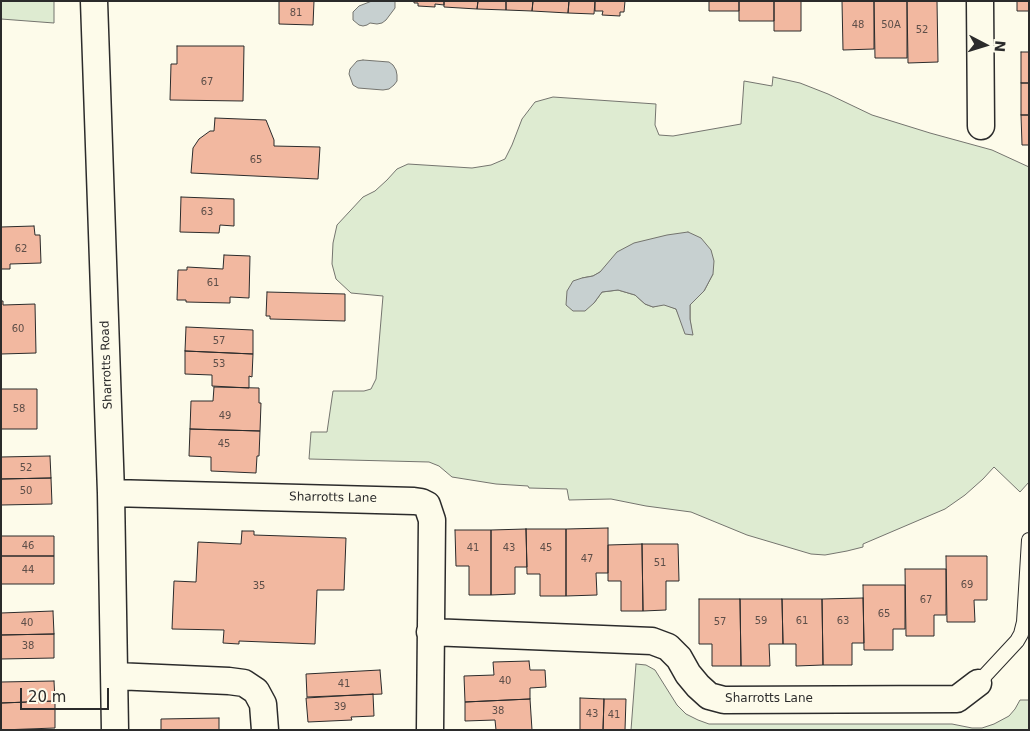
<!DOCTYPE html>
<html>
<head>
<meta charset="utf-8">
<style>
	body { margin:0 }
	#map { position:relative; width:1030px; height:731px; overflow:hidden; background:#fdfbea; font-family:"DejaVu Sans",sans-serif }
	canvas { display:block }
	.frame { position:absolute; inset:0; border:2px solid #2b2b2b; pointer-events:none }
	.north { position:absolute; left:960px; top:20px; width:50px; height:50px; -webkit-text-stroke:4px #fdfbea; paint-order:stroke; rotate:95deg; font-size:14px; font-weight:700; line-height:20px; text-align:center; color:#2b2b2b }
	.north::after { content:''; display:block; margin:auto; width:18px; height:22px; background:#2b2b2b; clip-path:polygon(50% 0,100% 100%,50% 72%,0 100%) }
	.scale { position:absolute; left:20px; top:688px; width:89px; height:22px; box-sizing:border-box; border:2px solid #2b2b2b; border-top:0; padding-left:6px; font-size:15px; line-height:18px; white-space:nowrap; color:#2b2b2b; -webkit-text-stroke:4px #fdfbea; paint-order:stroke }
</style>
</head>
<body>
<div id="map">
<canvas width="1030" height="731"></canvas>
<div class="frame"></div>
<div class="north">N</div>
<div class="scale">20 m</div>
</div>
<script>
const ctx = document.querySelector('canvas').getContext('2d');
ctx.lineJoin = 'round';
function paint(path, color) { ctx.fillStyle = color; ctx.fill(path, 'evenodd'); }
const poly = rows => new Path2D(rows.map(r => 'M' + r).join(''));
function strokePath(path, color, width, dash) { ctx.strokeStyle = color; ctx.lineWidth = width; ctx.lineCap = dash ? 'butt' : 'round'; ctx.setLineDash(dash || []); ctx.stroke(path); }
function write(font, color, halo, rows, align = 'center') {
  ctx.font = font + ' "DejaVu Sans",sans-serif'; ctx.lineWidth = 4; ctx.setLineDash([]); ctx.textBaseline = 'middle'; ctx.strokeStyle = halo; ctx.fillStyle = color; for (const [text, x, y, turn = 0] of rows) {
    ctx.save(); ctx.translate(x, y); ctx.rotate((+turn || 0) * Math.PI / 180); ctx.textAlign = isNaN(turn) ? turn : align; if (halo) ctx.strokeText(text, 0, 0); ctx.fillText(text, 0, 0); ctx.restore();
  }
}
const green = poly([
	[1,1,54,1,54,23,1,19,1,1],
	[773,77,800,83,828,94,872,115,930,133,992,150,1029,167,1029,482,1020,492,994,467,983,479,965,495,945,509,863,544,863,547,847,551,825,555,811,554,747,535,691,512,646,506,611,499,569,500,567,489,529,488,528,486,496,484,452,477,439,466,429,462,309,459,311,432,327,432,333,391,364,391,371,389,376,379,383,296,351,293,336,279,332,264,333,243,337,225,363,197,375,191,387,180,397,169,408,164,472,168,491,165,505,159,512,145,522,119,535,102,553,97,656,104,655,125,659,135,673,136,741,124,744,81,772,86,773,77],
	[608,264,713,274,704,291,690,305,690,319,692,335,681,320,676,309,664,304,653,307,645,304,635,295,618,290,602,292,594,303,582,278,593,276,600,272,608,264],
	[636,664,646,665,655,670,677,705,686,714,698,720,709,724,952,724,972,728,982,728,994,724,1009,716,1015,709,1020,700,1029,700,1029,730,631,730,636,664]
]);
paint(green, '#deebd1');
strokePath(green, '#74746e', 1);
const water = poly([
	[372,1,395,1,395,8,386,20,382,23,377,24,370,23,367,25,363,26,359,25,353,20,353,12,359,6,372,1],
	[363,60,389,62,393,65,396,70,397,75,397,81,394,85,389,89,383,90,358,88,353,85,349,74,350,69,357,61,363,60],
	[688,232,701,238,711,250,714,261,713,274,704,291,690,305,690,319,693,335,685,334,676,309,664,305,653,307,645,304,635,295,618,290,602,292,594,303,585,311,573,311,566,305,567,291,573,281,582,278,593,276,600,272,617,252,634,243,667,235,688,232]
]);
paint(water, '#c7d0d0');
strokePath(water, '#74746e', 1);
const building = poly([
	[279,1,314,1,313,25,279,24,279,1],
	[414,1,444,1,444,5,435,4,435,7,418,6,418,3,414,3,414,1],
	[444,1,478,1,477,9,444,7,444,1],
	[478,1,506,1,506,10,477,9,478,1],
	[506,1,533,1,532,11,506,10,506,1],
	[533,1,569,1,568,13,532,11,533,1],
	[569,1,595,1,594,14,568,13,569,1],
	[595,1,625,1,624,12,620,12,620,16,602,15,603,11,595,11,595,1],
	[709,1,739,1,739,11,709,11,709,1],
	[739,1,774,1,774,21,739,21,739,1],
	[774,1,801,1,801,31,774,31,774,1],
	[842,1,874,1,874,49,843,50,842,1],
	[874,1,907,1,907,58,875,58,874,1],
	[907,1,937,1,938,62,908,63,907,1],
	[1017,1,1029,1,1029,11,1017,11,1017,1],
	[177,46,244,46,243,101,170,100,171,64,177,64,177,46],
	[1021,52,1029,52,1029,83,1021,83,1021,52],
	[1021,83,1029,83,1029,115,1021,115,1021,83],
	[1021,115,1029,115,1029,145,1022,145,1021,115],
	[215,118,266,120,274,140,274,146,320,147,318,179,191,173,193,148,199,139,210,131,214,131,215,118],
	[181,197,234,199,234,226,220,225,219,233,180,232,181,197],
	[34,226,35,235,40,235,41,263,10,264,10,269,1,269,1,227,34,226],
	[224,255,250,256,249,298,230,297,230,303,186,302,186,300,177,300,178,270,187,270,187,267,223,269,224,255],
	[267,292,345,294,345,321,270,319,270,316,266,316,267,292],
	[1,301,3,301,3,305,35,304,36,353,1,354,1,301],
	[186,327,253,330,253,354,185,351,186,327],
	[185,351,253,354,252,377,249,376,249,388,212,386,212,375,185,374,185,351],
	[214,387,259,388,259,403,261,403,260,431,190,429,191,401,213,401,214,387],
	[1,389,37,389,37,429,1,429,1,389],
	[190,429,260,431,259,456,257,456,256,473,211,471,211,457,189,456,190,429],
	[50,456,51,478,1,479,1,457,50,456],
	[51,478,52,504,1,505,1,479,51,478],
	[608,528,608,573,596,573,597,595,566,596,566,529,608,528],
	[526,529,527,567,515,567,515,594,491,595,491,530,526,529],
	[526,529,566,529,566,596,540,596,540,574,527,574,526,529],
	[455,530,491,530,491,595,469,595,469,566,456,566,455,530],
	[242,531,254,531,254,535,346,538,344,590,317,590,315,644,239,641,239,644,223,643,224,630,172,629,174,581,196,582,198,542,241,544,242,531],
	[1,536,54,536,54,556,1,556,1,536],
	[642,544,643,611,621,611,621,581,608,581,608,545,642,544],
	[642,544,678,544,679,581,666,581,666,610,643,611,642,544],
	[1,556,54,556,54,584,1,584,1,556],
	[946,556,987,556,987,600,974,600,975,622,947,622,946,556],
	[905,569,946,569,946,615,934,615,934,636,906,636,905,569],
	[863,585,905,585,905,629,893,629,893,650,864,650,863,585],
	[863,598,864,643,852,643,852,665,823,665,822,599,863,598],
	[699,599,740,599,741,666,712,666,712,644,699,644,699,599],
	[740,599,782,599,783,644,769,644,770,666,741,666,740,599],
	[782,599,822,599,823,665,796,666,796,644,783,644,782,599],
	[53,611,54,634,1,635,1,613,53,611],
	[54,634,54,658,1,659,1,635,54,634],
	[529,661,530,670,545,670,546,687,530,688,530,699,465,702,464,676,494,675,493,662,529,661],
	[380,670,382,694,307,697,306,674,380,670],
	[54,681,55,701,1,703,1,682,54,681],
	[373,694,374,716,351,717,352,720,308,722,306,698,373,694],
	[580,698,604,699,603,730,580,730,580,698],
	[530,699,532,730,496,730,495,720,465,721,465,702,530,699],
	[604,699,626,699,625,730,603,730,604,699],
	[55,701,55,728,1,730,1,703,55,701],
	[219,718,219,730,161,730,161,719,219,718]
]);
paint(building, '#f2b8a0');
strokePath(building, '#2b2b2b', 1);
const lane = poly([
	[978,683,1017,641,1021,634,1024,622,1029,540]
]);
const street = poly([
	[94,1,111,493,115,730],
	[980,1,981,126],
	[111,493,414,501,421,502,427,505,432,520,430,730],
	[430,632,652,641,668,647,679,658,688,674,698,686,709,696,724,700,957,699,978,683],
	[115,676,229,681,244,683,256,691,263,704,265,730]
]);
strokePath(lane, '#2b2b2b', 16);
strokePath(street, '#2b2b2b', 29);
strokePath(lane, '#fdfbea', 14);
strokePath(street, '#fdfbea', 26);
write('10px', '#5d4e48', null, [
	["81",296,13],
	["48",858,25],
	["50A",891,25],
	["52",922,30],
	["67",207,82],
	["65",256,160],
	["63",207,212],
	["62",21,249],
	["61",213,283],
	["60",18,329],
	["57",219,341],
	["53",219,364],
	["58",19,409],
	["49",225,416],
	["45",224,444],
	["52",26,468],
	["50",26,491],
	["46",28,546],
	["41",473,548],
	["43",509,548],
	["45",546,548],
	["47",587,559],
	["51",660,563],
	["44",28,570],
	["69",967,585],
	["35",259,586],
	["67",926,600],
	["65",884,614],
	["59",761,621],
	["61",802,621],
	["63",843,621],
	["57",720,622],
	["40",27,623],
	["38",28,646],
	["40",505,681],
	["41",344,684],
	["39",340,707],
	["38",498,711],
	["43",592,714],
	["41",614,715]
]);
write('12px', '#2b2b2b', '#fdfbea', [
	["Sharrotts Road",107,365,-92],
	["Sharrotts Lane",333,498,1],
	["Sharrotts Lane",769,699]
]);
</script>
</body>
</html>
